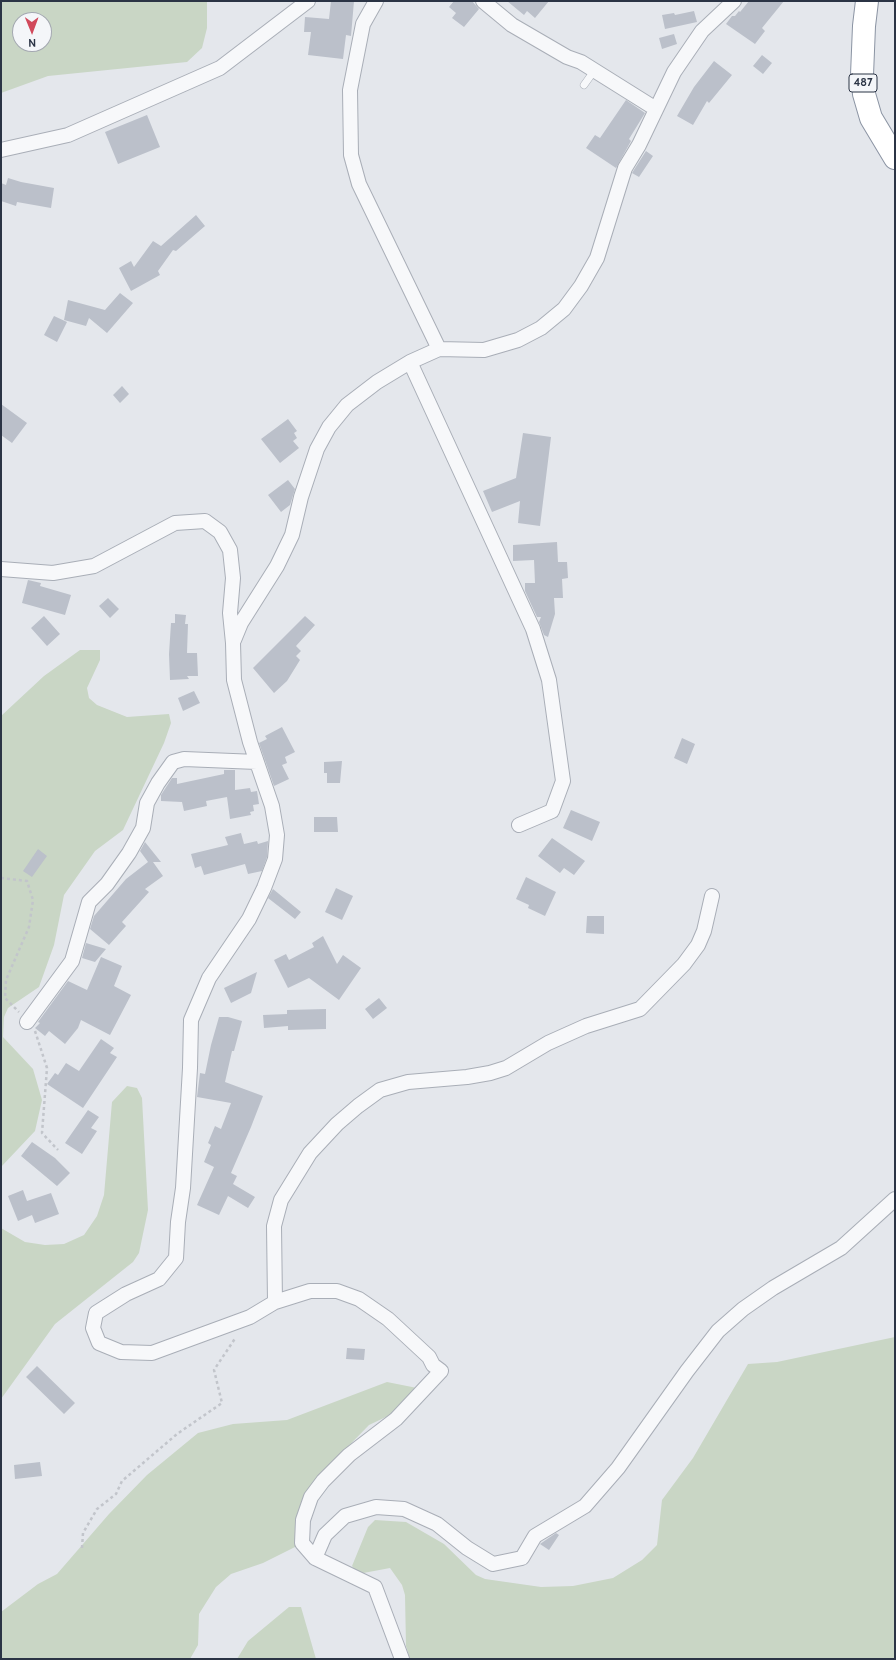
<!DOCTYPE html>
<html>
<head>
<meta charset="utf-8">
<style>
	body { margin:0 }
	#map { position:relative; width:896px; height:1660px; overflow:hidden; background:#e4e7ec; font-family:Cabin,sans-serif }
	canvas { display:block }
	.frame { position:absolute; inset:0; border:2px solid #2b3445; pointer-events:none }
	.north { position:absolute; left:12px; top:12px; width:40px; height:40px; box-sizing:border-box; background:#f4f6f9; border:1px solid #a4a8b1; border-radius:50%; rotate:179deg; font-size:11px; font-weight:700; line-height:16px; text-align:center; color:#2b3445 }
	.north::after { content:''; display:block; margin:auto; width:14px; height:18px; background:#d1495b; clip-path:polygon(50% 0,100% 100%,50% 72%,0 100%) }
</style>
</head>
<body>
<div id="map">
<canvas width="896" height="1660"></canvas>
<div class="frame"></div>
<div class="north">N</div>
</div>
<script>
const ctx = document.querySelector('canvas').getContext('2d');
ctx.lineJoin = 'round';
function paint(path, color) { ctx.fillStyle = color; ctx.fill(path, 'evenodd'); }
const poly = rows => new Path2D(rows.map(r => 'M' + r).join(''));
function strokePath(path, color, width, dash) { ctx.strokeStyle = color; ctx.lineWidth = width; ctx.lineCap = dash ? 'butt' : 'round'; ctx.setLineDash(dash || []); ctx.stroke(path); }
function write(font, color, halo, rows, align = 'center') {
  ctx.font = font + ' Cabin,sans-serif'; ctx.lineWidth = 3; ctx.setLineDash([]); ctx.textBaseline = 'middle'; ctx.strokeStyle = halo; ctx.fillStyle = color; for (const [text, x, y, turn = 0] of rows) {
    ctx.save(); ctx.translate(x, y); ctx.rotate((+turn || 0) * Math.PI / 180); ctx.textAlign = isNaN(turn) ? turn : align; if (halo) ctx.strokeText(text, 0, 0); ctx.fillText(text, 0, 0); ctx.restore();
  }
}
paint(poly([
	[1,1,207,1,207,28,202,48,187,62,48,76,1,93],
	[20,20,44,20,44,44,20,44],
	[80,650,100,650,100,660,87,688,89,698,97,705,127,717,169,714,171,723,164,743,123,830,95,851,64,895,54,945,39,987,8,1008,4,1017,3,1037,33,1069,42,1100,35,1131,1,1167,1,716,44,676],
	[127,1086,137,1088,142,1098,148,1210,139,1253,133,1262,55,1324,1,1399,1,1228,25,1242,45,1245,64,1244,84,1235,97,1216,104,1195,112,1102],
	[895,1337,895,1659,410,1659,406,1646,405,1595,402,1585,390,1568,358,1574,352,1566,368,1527,375,1520,406,1522,444,1544,476,1575,485,1579,541,1587,573,1586,613,1578,642,1560,657,1545,662,1500,693,1458,748,1364,777,1362],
	[387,1382,417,1388,409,1406,369,1425,330,1465,308,1514,303,1543,263,1563,231,1574,216,1587,199,1614,198,1645,190,1659,1,1659,1,1612,38,1584,57,1574,109,1514,147,1475,198,1433,233,1424,287,1420],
	[289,1607,301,1607,316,1659,237,1659,248,1641]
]), '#c9d6c5');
paint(poly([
	[331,1,354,1,351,36,346,35,343,59,308,55,311,32,304,32,305,17,329,19],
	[454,1,472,1,479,9,464,27,452,18,456,13,449,7],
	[507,1,549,1,535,18,527,11,524,15],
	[749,1,784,1,762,28,765,31,755,44,726,24,732,16,735,16,739,11,740,12],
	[694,11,697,22,665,29,662,15,674,13,675,15],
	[674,34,677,44,662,49,659,38],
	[762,55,772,63,763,74,753,66],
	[714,61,732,75,709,103,707,101,693,125,677,116,694,87],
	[626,100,645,113,629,139,631,141,616,168,586,148,595,135,600,138],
	[147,115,160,147,118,164,105,132],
	[646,151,653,156,639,177,632,173],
	[8,178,21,182,54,188,51,208,17,202,16,206,1,201,1,183,6,185],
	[196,215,205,226,176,251,173,250,158,271,160,275,131,291,119,268,131,261,134,267,153,241,161,246],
	[120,293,133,303,107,333,89,318,86,326,64,320,68,300,105,310],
	[54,316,67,322,57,342,44,335],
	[122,386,129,394,120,403,113,395],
	[1,404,27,423,12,443,1,435],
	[288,419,297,431,294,433,297,438,293,441,299,448,280,463,261,439],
	[523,433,551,437,540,526,518,523,520,501,492,512,483,491,516,478],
	[288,480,295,489,290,505,281,512,268,495],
	[557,542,558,562,567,562,568,578,562,579,563,598,554,598,555,614,548,637,544,635,539,622,541,617,537,617,525,591,525,583,535,583,534,560,513,561,513,545],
	[28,580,41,583,40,586,71,595,65,615,22,603],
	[108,598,119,609,110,618,99,606],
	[175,614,186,615,185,624,188,624,187,653,197,653,198,676,187,676,189,679,170,680,169,654,171,623,175,623],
	[44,616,60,634,47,646,31,628],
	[305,616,315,625,296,646,301,651,296,656,300,660,287,681,274,693,253,668],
	[194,691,200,703,183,711,178,698],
	[282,727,295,752,285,757,287,763,282,765,289,779,274,786,259,743,267,739,265,736],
	[682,738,695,744,687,764,674,758],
	[342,761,340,783,327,783,327,773,324,773,324,762],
	[224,770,235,770,235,790,250,788,251,792,257,791,259,804,253,805,254,811,250,812,251,815,230,819,227,797,206,801,207,806,184,811,182,802,161,801,161,795,172,778,177,778,177,784,224,774],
	[571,810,600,822,592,841,563,828],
	[314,817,337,817,338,832,314,832],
	[241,833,244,844,257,841,258,844,268,841,267,857,262,871,248,874,245,864,204,875,201,866,195,868,191,854,228,845,225,837],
	[552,838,585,861,574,875,564,868,560,873,538,856],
	[145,842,161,862,153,862,163,876,145,889,149,892,122,922,126,926,109,945,90,929,94,916,126,879,148,862,140,851],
	[38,849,47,856,32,877,23,871],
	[526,877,556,892,545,916,528,908,529,905,516,899],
	[336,888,353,896,342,920,325,912],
	[273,889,301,912,295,919,268,898],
	[587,916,604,916,604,934,586,933],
	[323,936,337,964,343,955,361,968,339,1000,309,978,288,988,274,960,286,954,289,960,314,947,312,943],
	[86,943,106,949,95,962,82,958],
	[101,957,122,966,114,986,131,995,110,1035,81,1020,78,1028,65,1044,49,1031,45,1036,35,1028,40,1023,38,1022,68,981,87,990],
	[257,972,251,993,231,1003,224,988],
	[379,998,387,1008,373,1019,365,1009],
	[326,1009,326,1029,288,1030,288,1026,264,1028,263,1015,287,1014,287,1010],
	[219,1017,228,1017,242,1021,234,1051,232,1051,225,1082,263,1096,251,1127,231,1173,237,1176,233,1184,255,1197,248,1208,228,1196,219,1215,197,1205,214,1167,204,1162,211,1145,208,1143,215,1126,221,1129,231,1103,197,1097,200,1073,205,1074,211,1045],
	[101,1039,114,1048,110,1053,117,1057,83,1108,47,1084,55,1073,58,1075,66,1063,79,1071],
	[88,1110,99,1117,91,1128,97,1131,82,1154,65,1143],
	[32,1142,55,1158,70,1173,57,1186,21,1156],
	[23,1190,27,1201,51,1193,59,1214,35,1223,32,1215,18,1221,8,1196],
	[347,1348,365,1349,364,1360,346,1359],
	[37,1366,75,1403,64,1414,26,1377],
	[40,1462,42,1476,15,1479,14,1465],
	[556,1533,559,1535,549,1550,540,1544]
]), '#bbc0ca');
const lane = poly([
	[584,85,594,71]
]);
const street = poly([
	[376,1,363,24,350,90,351,155,359,184,439,349],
	[483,1,512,25,567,57,581,62,656,109],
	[1,150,68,135,220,68,308,1],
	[410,362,533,629,549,680,563,781,552,811,519,825],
	[1,569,53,573,94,566,175,523,205,521,220,532,230,550,233,578,230,613,233,643,234,680,250,742,272,806,277,835,275,859,264,888,249,919,209,978,191,1020,190,1068,183,1188,178,1222,176,1258,159,1279,126,1294,96,1313,93,1328,99,1343,121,1352,152,1353,250,1317,275,1302,310,1291,337,1291,359,1299,388,1319,429,1357,433,1365,441,1371,396,1419,349,1455,323,1481,311,1497,303,1520,302,1543,315,1558,375,1587,402,1659],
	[234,640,241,623,277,566,292,535,301,497,317,449,329,427,347,405,377,382,410,362,439,349,484,350,518,340,541,328,564,309,581,286,597,258,625,168,639,145,674,72,702,31,734,1],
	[27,1022,72,961,89,902,107,884,129,853,143,828,147,803,158,783,173,762,184,759,257,762],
	[275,1302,274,1226,281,1200,310,1153,337,1124,358,1106,380,1090,408,1082,467,1077,490,1073,506,1068,548,1043,586,1026,640,1009,684,964,698,945,704,931,712,896],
	[315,1558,325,1535,345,1516,376,1507,404,1509,437,1524,467,1548,493,1564,522,1558,535,1536,585,1506,618,1468,687,1371,718,1331,743,1309,773,1288,841,1248,895,1199]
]);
const highway = poly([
	[867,1,864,26,862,75,864,94,871,118,895,158]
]);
strokePath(lane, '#a9aeb7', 8);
strokePath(street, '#a9aeb7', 16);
strokePath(highway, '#8b94a3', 24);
strokePath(poly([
	[1,878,27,881,33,900,29,927,6,980,5,998,19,1012],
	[35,1031,47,1068,42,1133,58,1150],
	[82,1548,83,1533,97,1509,116,1494,122,1481,177,1434,222,1403,214,1370,236,1337]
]), '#c2c5cb', 2.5, [3, 3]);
strokePath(lane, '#f7f8fa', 7);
strokePath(street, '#f7f8fa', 14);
strokePath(highway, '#fff', 22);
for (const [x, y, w] of [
	[863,83,28]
]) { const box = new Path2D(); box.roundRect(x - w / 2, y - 9, w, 18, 3); ctx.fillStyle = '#f4f6f9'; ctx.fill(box); strokePath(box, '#2b3445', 1); }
write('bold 11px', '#2b3445', null, [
	["487",863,83]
]);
</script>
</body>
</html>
